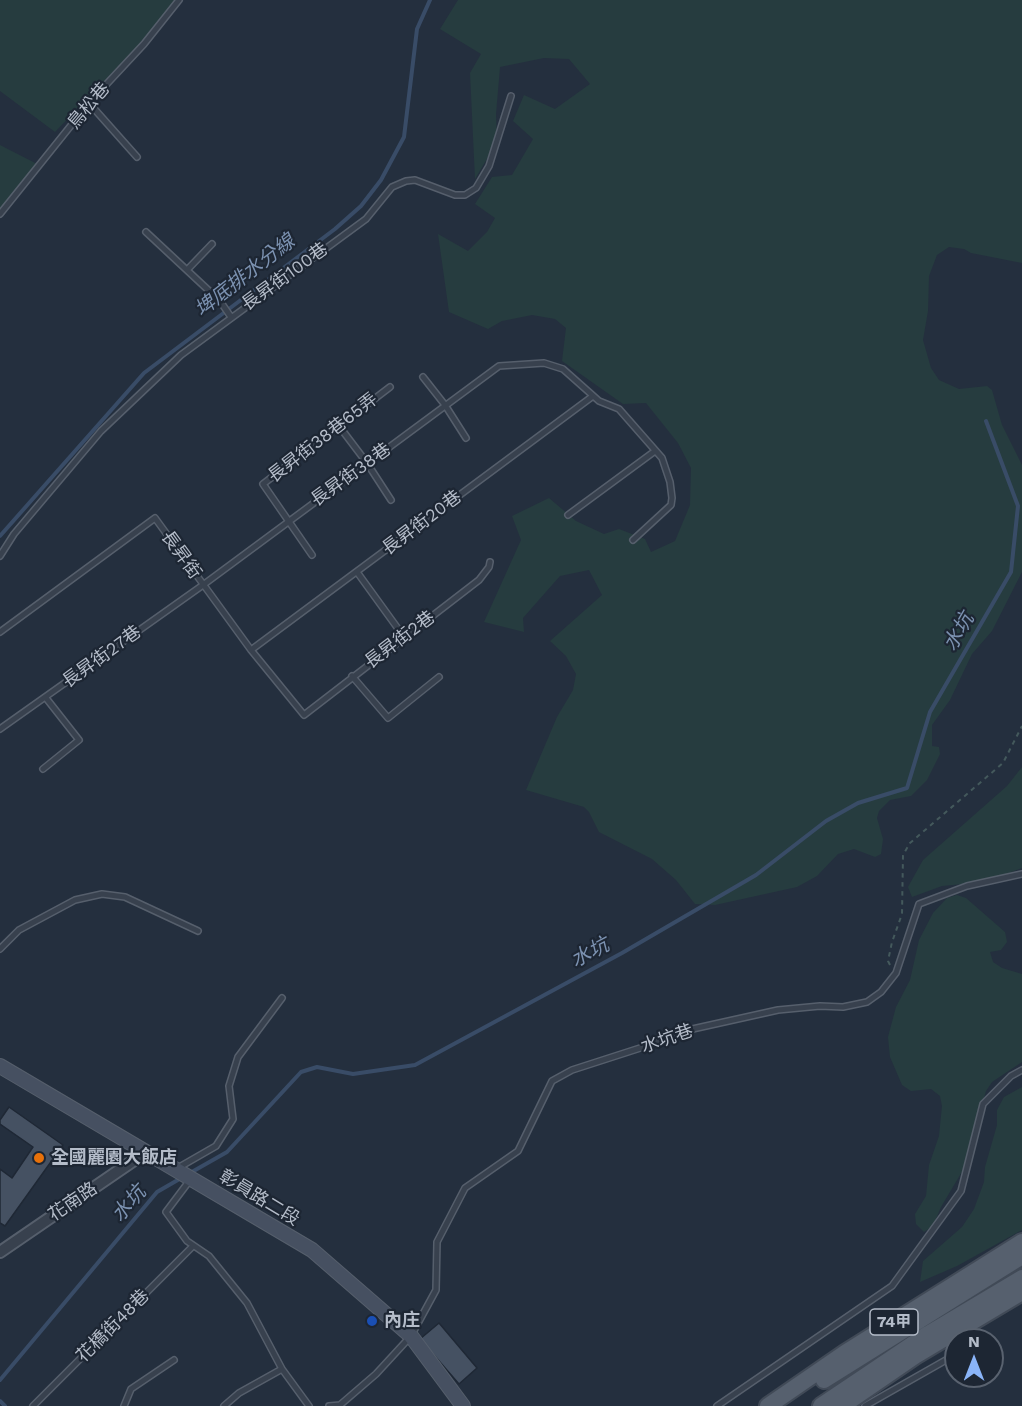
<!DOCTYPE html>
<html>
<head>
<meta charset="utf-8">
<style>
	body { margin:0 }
	#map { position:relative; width:1022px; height:1406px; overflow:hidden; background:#242f3e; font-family:"Work Sans",sans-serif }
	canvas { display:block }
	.north { position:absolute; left:944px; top:1328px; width:60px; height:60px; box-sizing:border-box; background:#1d2633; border:2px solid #59626f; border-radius:50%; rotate:0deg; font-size:16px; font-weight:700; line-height:24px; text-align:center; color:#b4bcc9 }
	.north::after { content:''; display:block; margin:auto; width:21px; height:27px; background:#8ab4f8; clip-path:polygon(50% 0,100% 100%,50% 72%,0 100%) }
</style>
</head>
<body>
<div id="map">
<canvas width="1022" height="1406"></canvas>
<div class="north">N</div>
</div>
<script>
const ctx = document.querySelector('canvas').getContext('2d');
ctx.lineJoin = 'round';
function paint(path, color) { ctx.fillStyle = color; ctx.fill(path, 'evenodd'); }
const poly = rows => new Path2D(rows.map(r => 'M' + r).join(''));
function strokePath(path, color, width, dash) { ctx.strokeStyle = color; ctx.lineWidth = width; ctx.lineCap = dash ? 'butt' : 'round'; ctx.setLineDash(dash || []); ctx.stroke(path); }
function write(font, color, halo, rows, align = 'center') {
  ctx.font = font + ' "Work Sans","Noto Sans TC",sans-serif'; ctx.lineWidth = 4.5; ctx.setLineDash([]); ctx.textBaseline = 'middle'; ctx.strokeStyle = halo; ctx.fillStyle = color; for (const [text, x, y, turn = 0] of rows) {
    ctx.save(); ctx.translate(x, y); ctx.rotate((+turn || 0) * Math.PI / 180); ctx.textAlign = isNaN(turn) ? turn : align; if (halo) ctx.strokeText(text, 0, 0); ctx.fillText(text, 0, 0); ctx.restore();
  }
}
paint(poly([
	[0,0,178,0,172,11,55,132,0,91],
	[458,0,1022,0,1022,263,971,253,964,249,949,247,937,255,929,276,928,311,923,340,931,368,939,380,959,389,987,386,992,390,1002,425,1022,465,1022,572,992,631,972,654,950,700,932,725,932,746,939,747,940,754,927,780,911,796,890,800,879,811,877,818,883,839,881,854,875,857,854,849,838,854,817,876,797,887,715,905,695,904,676,880,652,859,599,832,589,812,584,807,526,790,557,717,573,690,576,674,566,656,550,641,602,595,589,570,560,576,523,618,524,632,484,622,521,540,512,516,549,498,576,521,604,534,619,529,645,539,651,552,675,541,690,505,691,468,678,443,646,403,623,404,562,361,566,328,555,319,532,315,502,321,488,329,449,312,438,234,468,251,487,232,495,218,475,204,492,177,512,175,533,139,513,121,524,95,555,109,590,84,569,59,544,58,500,67,496,114,497,142,475,179,470,73,481,54,440,29],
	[0,145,41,166,0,216],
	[1022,767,1022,868,985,882,942,886,912,897,908,887,923,860,1007,786],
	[957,895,966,898,1005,932,1007,942,1001,950,990,952,993,962,1002,968,1022,974,1022,1062,992,1082,986,1091,963,1170,941,1207,933,1226,924,1232,916,1224,915,1214,926,1196,929,1165,939,1136,942,1106,940,1096,931,1089,911,1091,902,1085,890,1057,888,1037,896,1007,910,980,919,940,933,913,947,898],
	[1022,1087,1022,1230,957,1266,920,1282,923,1261,962,1227,974,1209,984,1182,985,1167,997,1125,997,1110,1004,1097]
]), '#263c3f');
strokePath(poly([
	[0,536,144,373,335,229,361,206,381,180,404,137,417,29,430,0],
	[190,1173,227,1152,301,1072,317,1067,353,1074,415,1065,622,953,756,875,826,821,858,803,907,788,930,712,1011,572,1018,506,986,421],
	[0,1380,157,1192,183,1177],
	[0,1401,5,1406]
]), '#394c67', 4);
const building = poly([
	[9,1107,63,1145,5,1226,0,1223,0,1169,12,1178,33,1147,0,1124,0,1120,9,1107],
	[439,1323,477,1368,459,1384,420,1339,439,1323]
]);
paint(building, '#455162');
strokePath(building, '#1f2835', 1.5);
const lane = poly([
	[89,103,137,157],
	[0,214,89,103,144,44,179,0],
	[146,232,220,301,231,317],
	[187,270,212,244],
	[423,377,445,405,466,438],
	[339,426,367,463,391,500],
	[568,515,655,451],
	[312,555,263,484,390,387],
	[0,556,14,534,101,431,181,355,366,219,392,187,406,181,415,180,455,195,465,195,476,188,489,166,511,96],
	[357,572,404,637],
	[0,632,155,518,251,650,304,715,479,580,489,567,490,562],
	[251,650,593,396],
	[352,676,388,718,439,677],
	[0,729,203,585,499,366,544,363,563,369,599,401,619,409,662,458,670,482,672,498,671,505,633,540],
	[43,769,79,740,46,698],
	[0,949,19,930,75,900,102,894,125,897,198,931],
	[176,1169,216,1146,233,1119,229,1086,238,1057,282,998],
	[190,1180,166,1212,187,1241,209,1256,247,1303,282,1369,309,1406],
	[340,1405,376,1374,411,1336,436,1290,437,1242,465,1188,518,1151,552,1081,572,1070,665,1040,679,1032,778,1010,820,1006,843,1007,867,1002,881,992,896,973,919,904,967,886,1022,874],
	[33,1406,193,1246],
	[124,1406,131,1389,174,1360],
	[224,1406,239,1393,282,1369],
	[329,1406,340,1405],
	[717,1406,892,1286,961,1191,983,1104,1011,1076,1022,1070],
	[865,1406,953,1356]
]);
const street = poly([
	[0,1252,146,1152]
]);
const secondary = poly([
	[0,1066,312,1250,411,1336,463,1406]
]);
const primary = poly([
	[824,1380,1022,1256],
	[768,1406,845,1353,1022,1242],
	[821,1406,928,1334,1022,1278],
	[842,1406,915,1356,1022,1292]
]);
strokePath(lane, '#565f6c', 8);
strokePath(street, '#565f6c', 14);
strokePath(secondary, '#565f6c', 16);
strokePath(primary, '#414a57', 20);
strokePath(poly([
	[890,965,888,961,892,942,902,914,903,855,910,843,1003,763,1022,726]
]), '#44595c', 2, [4.5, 4.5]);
strokePath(lane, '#38414e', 5);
strokePath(street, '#38414e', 10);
strokePath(secondary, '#465061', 14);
strokePath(primary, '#56606e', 16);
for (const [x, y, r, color] of [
	[39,1158,6,"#e8710a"],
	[372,1321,6,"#1a4fb4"]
]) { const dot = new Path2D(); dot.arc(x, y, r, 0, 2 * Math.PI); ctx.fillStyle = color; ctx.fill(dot); strokePath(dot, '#1d2633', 2); }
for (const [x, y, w] of [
	[894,1322,48]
]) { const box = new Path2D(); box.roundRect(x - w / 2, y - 13, w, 26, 4.5); ctx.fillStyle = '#1d2633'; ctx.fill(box); strokePath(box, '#b4bcc9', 1.5); }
write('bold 16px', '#b4bcc9', null, [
	["74甲",894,1322]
]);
write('18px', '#b4bcc9', '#1d2633', [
	["鳥松巷",89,106,-50],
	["長昇街100巷",285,277,-36],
	["長昇街38巷65弄",323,438,-38],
	["長昇街38巷",351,475,-36],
	["長昇街20巷",422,523,-37],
	["長昇街",181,555,54],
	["長昇街2巷",400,640,-37],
	["長昇街27巷",102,657,-36],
	["水坑巷",667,1039,-19],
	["彰員路二段",259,1198,31],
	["花南路",73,1202,-34],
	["花橋街48巷",113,1326,-45]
]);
write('bold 18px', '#b4bcc9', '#1d2633', [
	["全國麗園大飯店",51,1158],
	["內庄",384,1321]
], 'left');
write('italic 20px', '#7c92b1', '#1d2633', [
	["埤底排水分線",245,276,-38],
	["水坑",959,632,-60],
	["水坑",590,953,-28],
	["水坑",129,1204,-49]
]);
</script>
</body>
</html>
